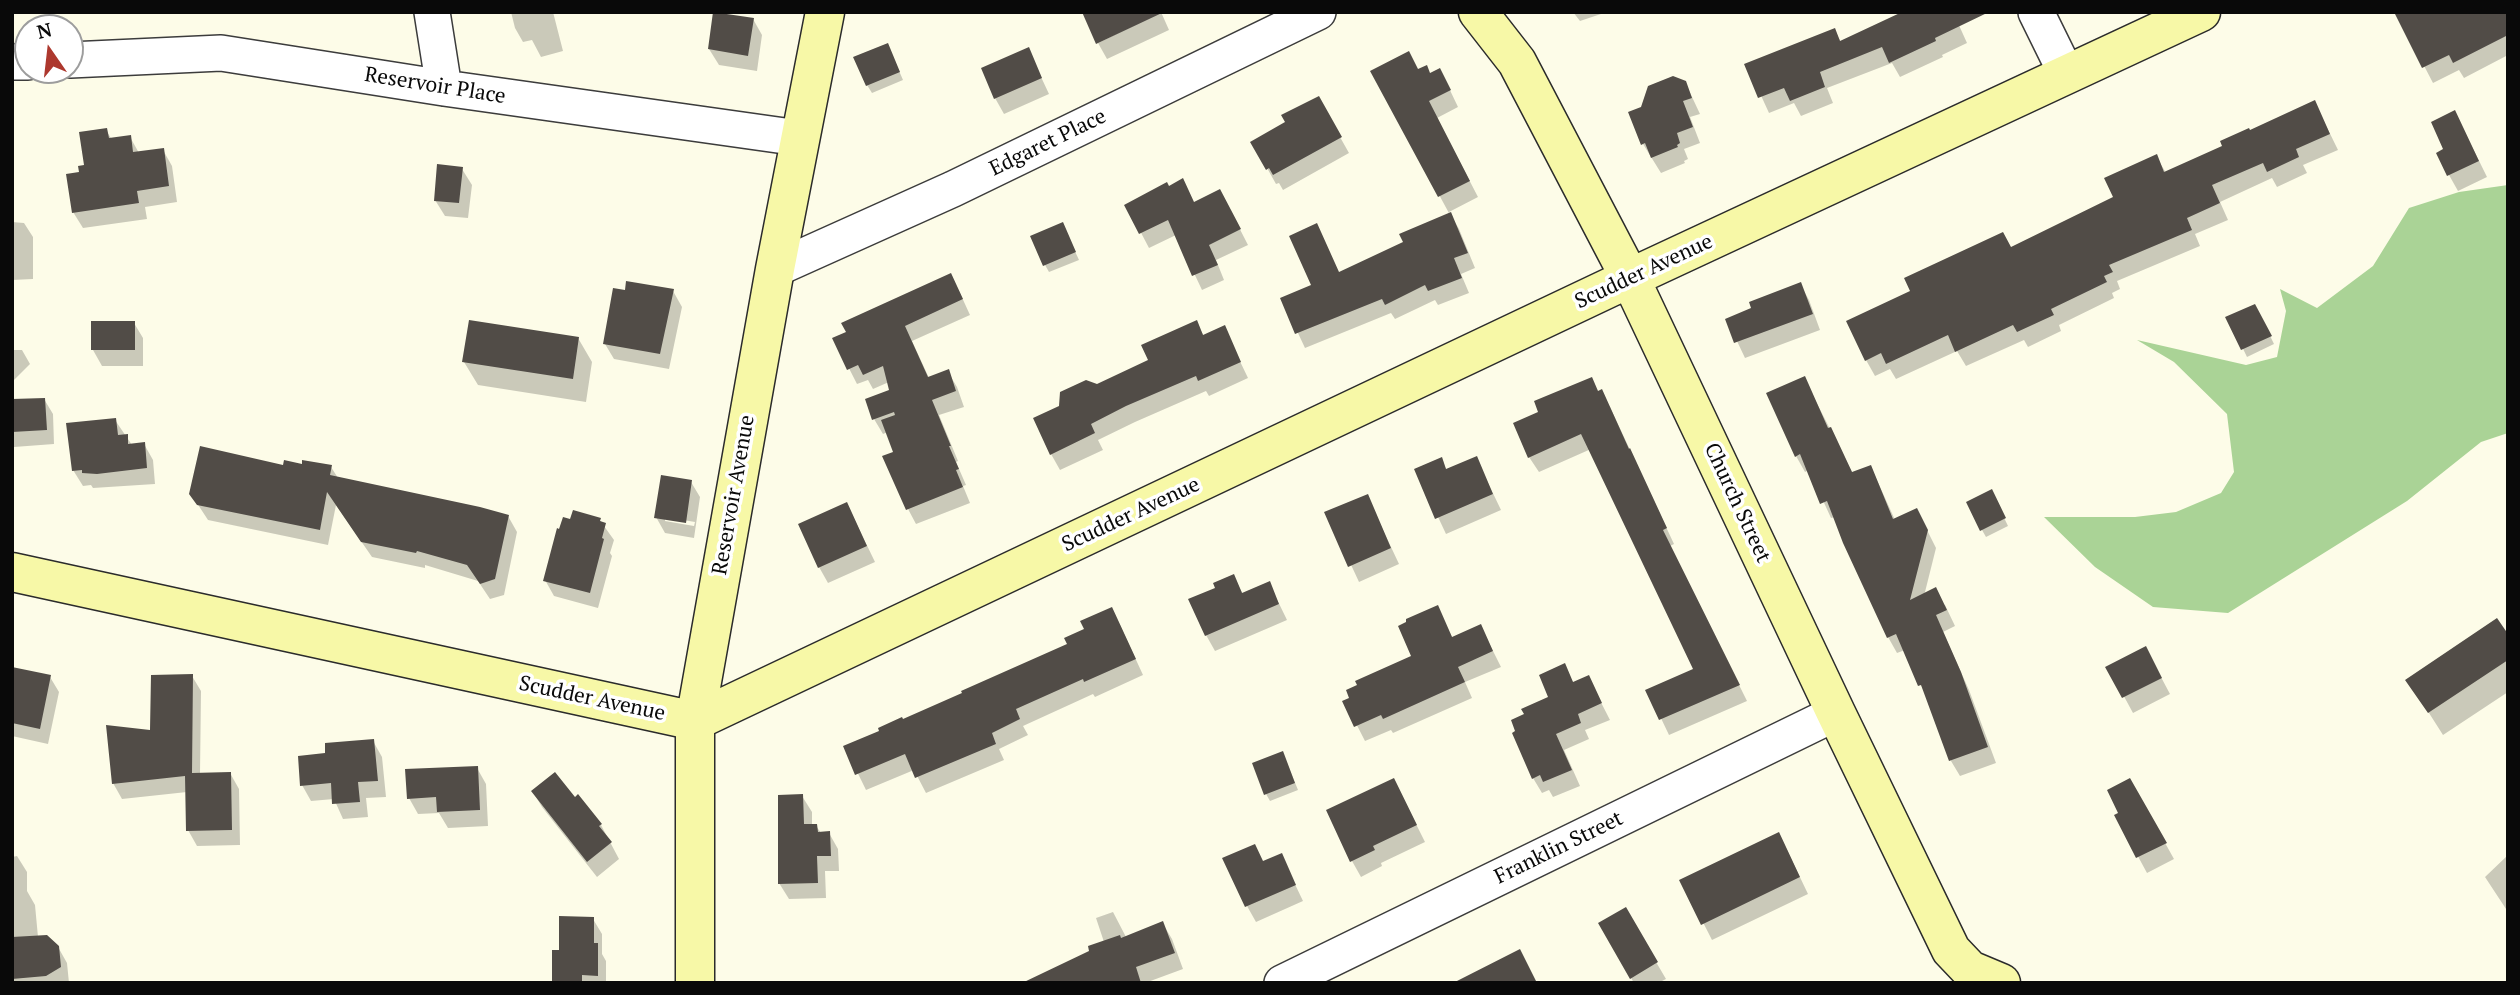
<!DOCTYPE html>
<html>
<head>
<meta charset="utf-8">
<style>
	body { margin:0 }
	#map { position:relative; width:2520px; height:995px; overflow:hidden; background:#fdfce8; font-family:"PT Serif",serif }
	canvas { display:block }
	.frame { position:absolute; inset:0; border:14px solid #090909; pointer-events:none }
	.north { position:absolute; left:14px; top:14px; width:70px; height:70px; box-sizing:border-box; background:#fff; border:2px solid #9d9d9d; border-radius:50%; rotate:346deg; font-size:19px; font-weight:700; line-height:28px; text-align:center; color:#090909 }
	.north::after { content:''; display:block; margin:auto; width:24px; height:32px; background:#ad382e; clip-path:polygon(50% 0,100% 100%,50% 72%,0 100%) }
</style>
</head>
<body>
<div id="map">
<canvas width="2520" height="995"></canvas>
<div class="frame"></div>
<div class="north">N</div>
</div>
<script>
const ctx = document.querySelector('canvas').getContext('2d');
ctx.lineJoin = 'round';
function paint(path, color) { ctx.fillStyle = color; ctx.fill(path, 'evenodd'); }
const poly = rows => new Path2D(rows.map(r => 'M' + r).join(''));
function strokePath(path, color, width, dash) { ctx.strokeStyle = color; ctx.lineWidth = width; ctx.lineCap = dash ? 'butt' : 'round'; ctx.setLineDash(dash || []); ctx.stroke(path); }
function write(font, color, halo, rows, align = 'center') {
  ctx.font = font + ' "PT Serif",serif'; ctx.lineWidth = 7; ctx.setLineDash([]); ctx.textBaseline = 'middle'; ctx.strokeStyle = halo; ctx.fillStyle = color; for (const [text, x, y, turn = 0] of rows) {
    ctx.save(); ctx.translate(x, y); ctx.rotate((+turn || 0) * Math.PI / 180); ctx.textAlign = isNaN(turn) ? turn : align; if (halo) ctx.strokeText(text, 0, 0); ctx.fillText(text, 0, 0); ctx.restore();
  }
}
paint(poly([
	[2508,185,2508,433,2481,442,2407,501,2228,613,2153,607,2095,567,2044,517,2135,517,2176,512,2221,493,2234,472,2227,414,2174,362,2137,340,2246,365,2277,357,2286,311,2280,289,2317,308,2373,266,2409,208,2459,192]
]), '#aad396');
paint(poly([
	[511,12,553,12,563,51,541,57,532,40,523,42,515,28],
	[1161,12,1169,30,1107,59,1098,43],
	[1573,12,1607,12,1580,21],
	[1953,12,1967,43,1942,55,1943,57,1900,77,1892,63,1827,88,1833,103,1801,116,1794,103,1769,113,1747,65,1834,30,1841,42],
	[2396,12,2508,12,2508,55,2464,78,2459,70,2433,83],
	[753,19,762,35,757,71,719,65,709,49],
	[1028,49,1049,94,1004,114,995,98],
	[891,52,903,80,872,93,867,85],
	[1372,71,1418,71,1430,75,1448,86,1458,107,1437,118,1478,197,1449,212,1459,229,1475,268,1461,274,1469,293,1438,305,1435,300,1395,319,1391,313,1305,348,1282,299,1405,243,1450,215],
	[1685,82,1700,114,1690,117,1700,143,1684,149,1688,159,1684,161,1685,163,1661,173,1643,144],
	[1318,98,1349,153,1283,190,1279,183,1276,184,1253,143,1288,123],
	[2315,103,2338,150,2303,165,2307,173,2277,187,2272,178,2220,202,2228,220,2195,234,2200,246,2117,281,2120,289,2112,293,2114,298,2059,325,2061,331,2028,347,2024,340,1966,366,1957,351,1896,379,1890,369,1875,376,1866,360,2011,249,2115,198,2156,156,2166,173],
	[2455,112,2487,177,2458,191,2449,175,2446,150],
	[106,130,112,140,130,137,139,153,163,150,172,166,177,202,145,207,147,219,83,228,73,212,81,174],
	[462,169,472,185,468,218,445,216,435,200],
	[1168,188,1195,203,1228,206,1248,245,1216,260,1224,280,1202,290,1176,235,1149,248,1127,206],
	[12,222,24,223,33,237,33,279,12,280],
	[1066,232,1079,260,1049,272,1045,265],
	[1800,284,1809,300,1820,330,1745,358,1727,320,1753,309],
	[673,291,682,307,669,369,614,359,605,344,626,292],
	[959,291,970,315,912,341,929,378,948,372,957,387,964,407,939,415,958,461,956,462,966,485,963,486,970,503,916,524,908,509,896,453,888,432,883,434,874,419,891,392,889,382,873,389,868,380,857,384,834,339],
	[2259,313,2274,344,2247,357,2228,318],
	[134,323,143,338,143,366,102,366,93,350],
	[1196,323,1204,336,1224,328,1248,378,1209,396,1206,391,1135,422,1098,440,1103,450,1060,470,1051,454,1060,407,1097,385,1150,361],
	[578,338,592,362,586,402,478,385,464,362],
	[12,350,22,350,30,364,12,382],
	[1804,378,1853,474,1871,467,1895,520,1925,526,1936,548,1924,596,1945,605,1955,626,1943,632,1969,690,1996,763,1960,776,1951,761,1929,702,1905,650,1897,653,1888,637,1835,517,1831,518,1809,470,1805,472,1796,456],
	[1599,392,1610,407,1674,544,1670,546,1747,701,1669,735,1648,691,1695,670,1591,449,1539,472,1529,457,1541,413],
	[44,399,53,414,54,444,14,447,12,461,12,401],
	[115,420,132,445,144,444,153,460,155,484,93,488,91,485,83,486,73,470],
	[1476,458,1501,510,1446,534,1416,470,1441,459,1447,471],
	[303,466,331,467,338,478,508,516,517,532,504,595,490,599,478,581,425,565,425,568,372,557,336,505,328,545,208,520,191,494,284,467],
	[691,482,700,497,694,538,665,533,656,517],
	[665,517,695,522,694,526,665,521],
	[1367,496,1399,564,1359,582,1327,513],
	[1995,499,2008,526,1986,537,1982,530],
	[847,504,875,562,828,583,819,567],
	[599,519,614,540,610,553,612,556,598,608,554,596,545,580],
	[1233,576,1243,594,1269,583,1287,620,1215,651,1206,635,1217,589],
	[1437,607,1453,639,1481,627,1501,667,1465,682,1472,698,1393,733,1391,730,1365,741,1345,702,1413,657],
	[1120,625,1143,675,1095,697,1093,694,1023,726,1028,735,999,749,1004,760,926,793,914,770,866,790,845,747,1069,645,1086,629],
	[2508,638,2508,692,2443,735,2408,680],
	[2154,664,2170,694,2133,713,2108,667],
	[1564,666,1574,684,1588,677,1610,720,1585,730,1589,739,1564,750,1580,786,1553,797,1549,790,1542,793,1533,778,1526,715,1550,698],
	[12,669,50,677,59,692,48,744,12,736],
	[192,676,201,691,200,774,230,773,239,789,240,845,197,846,188,830,187,792,122,799,113,783],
	[373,741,382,757,386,797,366,798,368,817,343,819,334,799,311,801,302,785,327,755],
	[1283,753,1298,790,1270,801,1266,794],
	[477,768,486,784,488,826,448,828,439,813,418,814,409,798],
	[2130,780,2174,859,2147,873,2116,816,2121,813],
	[533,792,575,799,578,797,601,825,619,859,597,877,542,807],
	[802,796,812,812,812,826,816,826,821,833,829,833,838,849,839,871,825,871,826,898,789,899,779,883],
	[1402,796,1425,842,1381,863,1382,866,1361,877,1352,861],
	[1787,850,1808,894,1712,940,1682,881],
	[1281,855,1303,901,1256,922,1247,906,1264,863],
	[2508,855,2508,912,2485,877],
	[17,856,27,872,27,891,35,905,38,937,58,947,67,963,69,983,12,983,12,857],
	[1625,909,1666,979,1658,983,1634,983,1600,924],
	[1113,912,1126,937,1163,924,1172,939,1183,969,1145,983,1026,983,1092,952,1104,942,1096,918],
	[593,919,602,934,602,954,606,961,606,983,553,983,561,952]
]), '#0003');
paint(poly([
	[713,12,754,18,748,56,708,49],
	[1082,12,1164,12,1096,44],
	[1902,12,1989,12,1935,38,1936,41,1889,63,1882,47,1820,72,1825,87,1790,101,1784,88,1758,98,1744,64,1835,28,1840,41],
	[2394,12,2508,12,2508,35,2453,63,2449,55,2422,68],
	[888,43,900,72,866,86,853,57],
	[1029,47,1042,78,994,99,981,68],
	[1409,51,1418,69,1427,65,1430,73,1440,68,1451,90,1429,101,1470,181,1438,197,1370,71],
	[1673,76,1686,81,1692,98,1683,101,1693,127,1677,133,1680,143,1677,145,1678,147,1651,158,1645,143,1641,145,1628,112,1641,107,1648,86],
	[1319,96,1342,137,1273,175,1269,168,1266,170,1250,142,1285,122,1281,115],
	[2315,100,2330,134,2296,149,2299,157,2267,172,2263,163,2212,185,2220,203,2187,218,2192,230,2109,265,2113,272,2104,276,2107,282,2051,309,2054,315,2017,332,2013,325,1955,352,1948,335,1886,364,1881,353,1865,361,1846,321,1910,291,1904,278,2003,232,2011,247,2113,197,2104,178,2157,154,2164,172,2222,146,2220,141,2249,128,2250,130],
	[2455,110,2479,161,2447,176,2436,153,2443,149,2431,122],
	[107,128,109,138,131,135,133,152,164,148,169,186,137,191,139,203,72,213,66,174,79,172,78,166,84,165,79,132],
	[437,164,463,167,459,203,434,201],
	[1183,178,1194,202,1220,189,1241,229,1209,245,1218,265,1192,276,1168,220,1139,234,1124,205,1167,182,1169,186],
	[1451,212,1468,253,1454,258,1462,278,1428,291,1425,285,1385,305,1382,299,1295,334,1280,298,1311,285,1289,236,1317,223,1339,272,1403,242,1399,234],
	[1063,222,1076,252,1043,266,1030,236],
	[951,273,963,299,905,326,928,377,949,369,956,391,932,400,951,446,949,446,959,469,956,470,963,487,906,510,882,456,893,452,881,420,895,415,894,412,872,420,865,399,889,390,883,366,863,375,858,365,847,370,832,338,846,332,841,323],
	[626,281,674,289,660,354,603,344,613,288,625,290],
	[1801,282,1813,314,1734,343,1725,319,1751,308,1749,302],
	[2255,304,2272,336,2241,350,2225,317],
	[469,320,579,337,573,379,462,362],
	[1197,320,1203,335,1225,325,1241,362,1198,381,1196,376,1126,406,1091,424,1095,433,1050,455,1033,418,1059,406,1060,392,1086,380,1097,384,1148,360,1141,345],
	[91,321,135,321,135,350,91,350],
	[1805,376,1828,428,1831,427,1852,472,1871,465,1893,519,1917,508,1928,530,1910,600,1936,587,1947,610,1936,615,1961,672,1988,747,1949,761,1921,685,1918,686,1896,634,1887,638,1843,543,1827,501,1820,504,1800,454,1795,457,1766,393],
	[1592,377,1598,391,1602,389,1629,449,1630,448,1667,528,1663,530,1740,685,1659,720,1645,690,1693,669,1581,434,1528,458,1513,423,1538,412,1534,401],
	[45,398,47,430,12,432,12,399],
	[116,418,118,435,128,434,128,444,145,442,147,468,97,474,82,473,82,470,72,471,66,423],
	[200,446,283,465,284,460,302,464,302,460,332,465,330,475,480,507,509,515,495,579,480,584,467,565,417,551,416,553,361,542,327,492,320,530,197,505,189,494],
	[1477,456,1493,494,1435,519,1414,469,1442,457,1446,469],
	[661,475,692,480,686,523,654,518],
	[1992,489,2006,518,1980,531,1966,502],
	[1368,494,1391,548,1348,567,1324,512],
	[847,502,867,546,818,568,798,524],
	[573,510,601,518,600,521,606,523,602,538,604,539,590,593,543,581,557,528,559,529,563,517,570,519],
	[1234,574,1242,593,1270,581,1279,604,1205,636,1188,599,1215,588,1213,583],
	[1438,605,1452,637,1481,624,1493,651,1458,667,1465,682,1383,719,1381,715,1354,727,1342,701,1349,698,1346,690,1357,685,1355,681,1411,656,1398,626,1406,622,1406,619],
	[1112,607,1136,659,1084,682,1083,679,1016,709,1020,719,992,733,996,744,915,778,905,754,855,775,843,746,879,731,878,728,902,717,903,719,962,693,961,691,1067,644,1064,638,1084,629,1080,621],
	[2497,618,2508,634,2508,660,2428,713,2405,680],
	[2146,646,2162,678,2122,698,2105,667],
	[1565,663,1573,682,1589,675,1602,703,1578,714,1581,723,1556,734,1572,770,1543,782,1540,775,1532,779,1512,733,1515,731,1511,720,1524,714,1521,709,1548,697,1539,675],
	[12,667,51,675,40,729,12,723],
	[193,674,192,773,231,772,232,830,186,831,185,776,112,784,106,725,150,730,151,675],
	[374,739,378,781,358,782,360,802,332,804,331,783,300,786,298,756,325,753,325,743],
	[1283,751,1295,783,1264,795,1252,763],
	[478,766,480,810,437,812,436,797,407,799,405,769],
	[555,772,575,797,578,794,602,824,599,826,612,842,587,862,531,791],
	[1394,778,1417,825,1373,846,1375,850,1350,862,1326,810],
	[2130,778,2167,843,2136,858,2114,815,2118,813,2107,790],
	[803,794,804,824,817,824,818,832,830,831,831,856,817,856,818,883,778,884,778,795],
	[1779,832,1800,877,1701,925,1679,880],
	[1255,844,1263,861,1282,853,1296,885,1245,907,1222,858],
	[1626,907,1658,962,1630,979,1598,923],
	[559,916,594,917,594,943,598,943,598,976,582,975,582,983,552,983,552,950,559,950],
	[1163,921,1175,953,1136,967,1141,983,1022,983,1089,951,1088,946,1120,935,1121,938],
	[47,935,59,946,61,967,46,976,12,979,12,937],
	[1520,949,1537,983,1453,983]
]), '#514c47');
const street = poly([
	[432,12,444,88],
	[2036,12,2067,75],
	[70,60,221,53,444,88,799,138],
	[12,62,28,62],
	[775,269,953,189,1318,12],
	[1282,983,1836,713]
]);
const secondary = poly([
	[1478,12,1517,62,1630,278,1836,713,1951,950,1970,970,2001,983],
	[12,572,695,721,1630,278,2201,12],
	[695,983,695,721,775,269,825,12]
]);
strokePath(street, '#3c3c3c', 38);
strokePath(secondary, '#2b2b2b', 41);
strokePath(street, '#fff', 35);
strokePath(secondary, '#f7f8a7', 38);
write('21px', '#090909', '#fff', [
	["Reservoir Place",435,86,9],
	["Edgaret Place",1048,143,-26],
	["Scudder Avenue",1644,272,-25],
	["Reservoir Avenue",734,495,-80],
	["Church Street",1737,503,65],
	["Scudder Avenue",1131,515,-25],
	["Scudder Avenue",592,699,12],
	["Franklin Street",1559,848,-26]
]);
</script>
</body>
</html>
